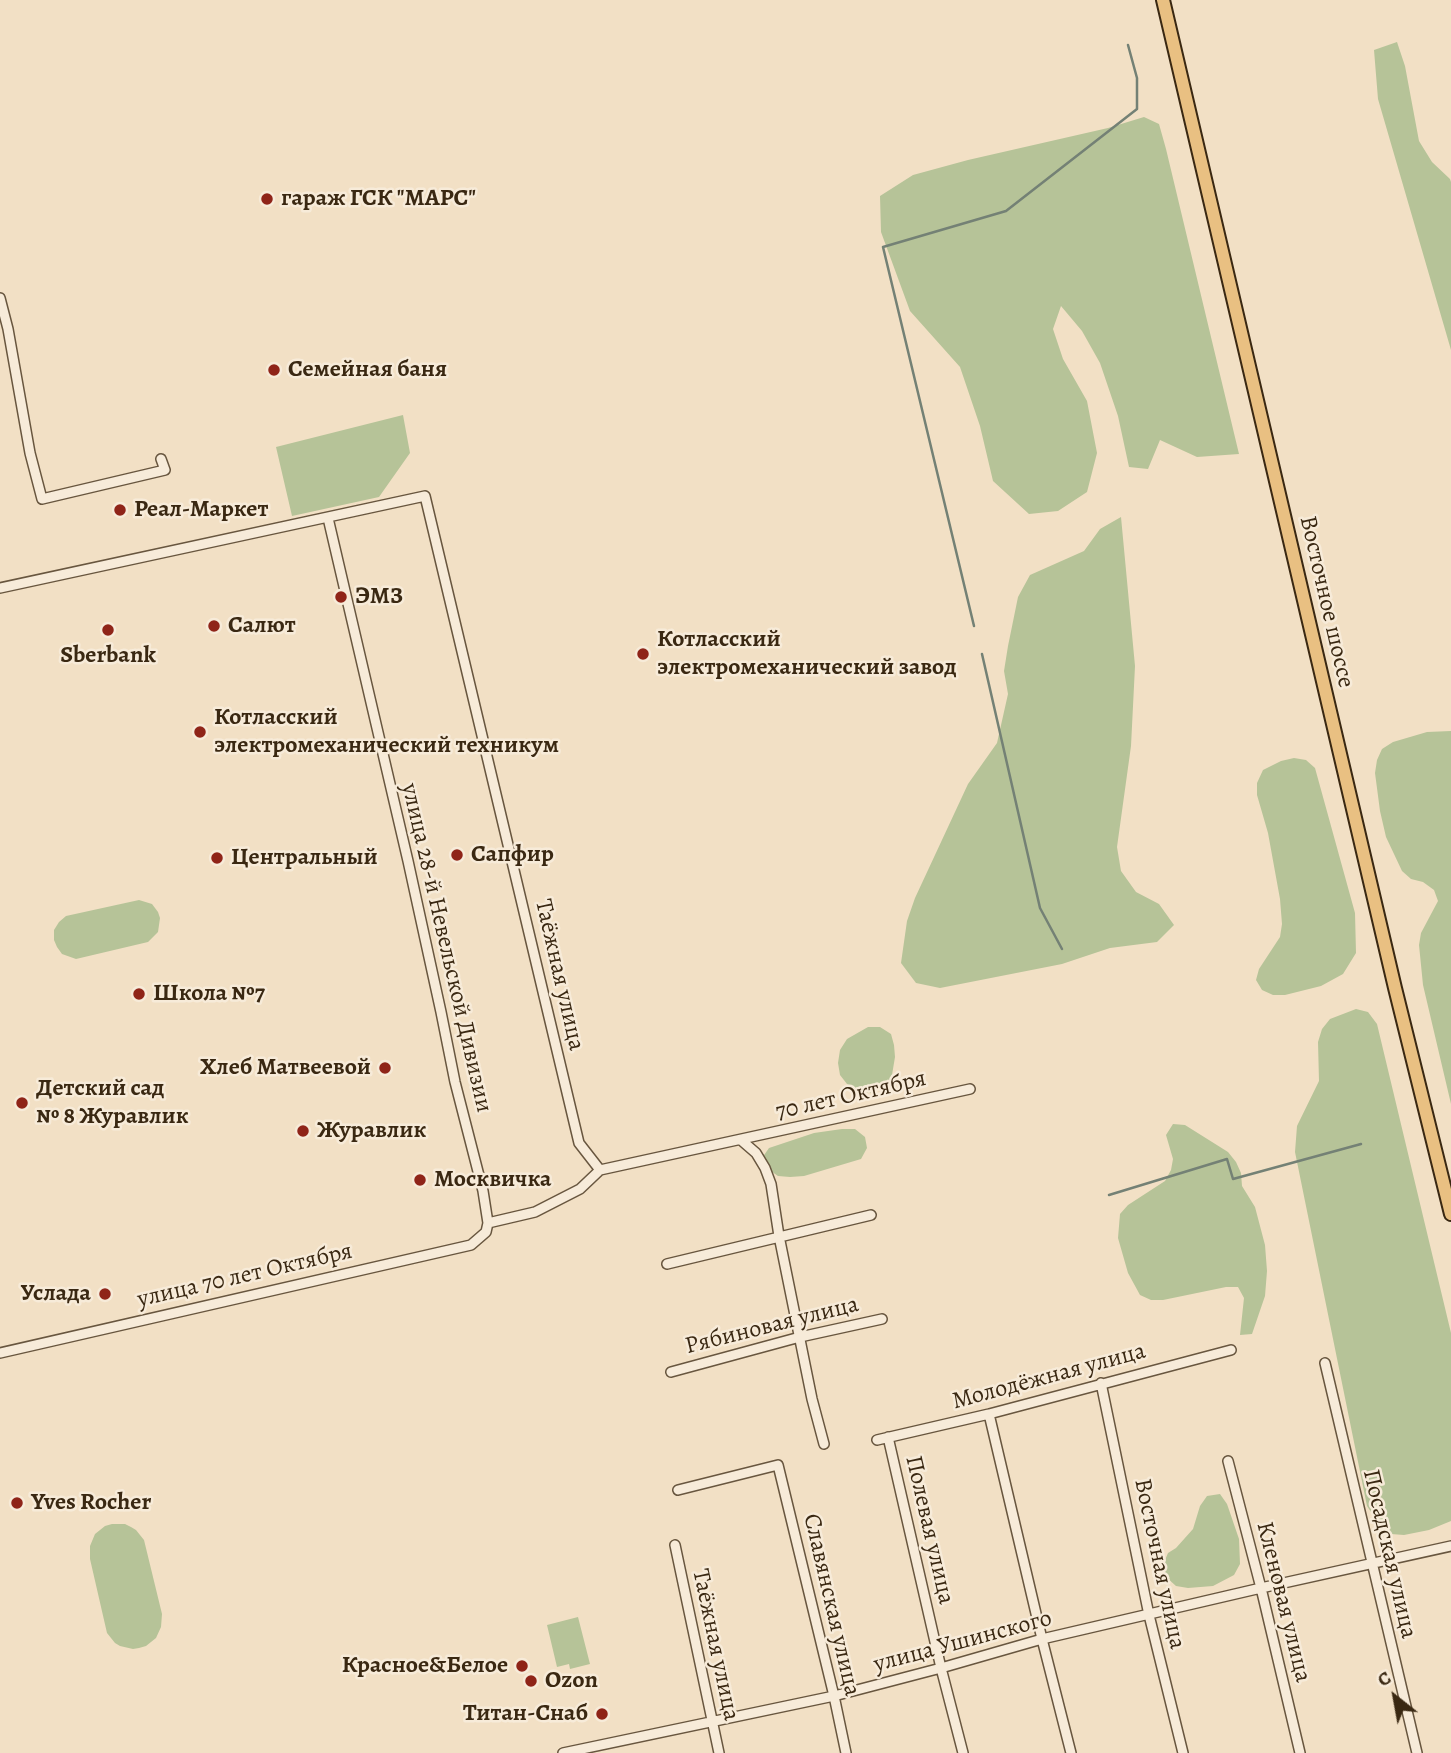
<!DOCTYPE html>
<html>
<head>
<meta charset="utf-8">
<style>
	body { margin:0 }
	#map { position:relative; width:1451px; height:1753px; overflow:hidden; background:#f2e0c5; font-family:Alegreya,serif }
	canvas { display:block }
	.north { position:absolute; left:1360px; top:1662px; width:70px; height:70px; -webkit-text-stroke:5px #f7ebd9; paint-order:stroke; rotate:329deg; font-size:19px; font-weight:700; line-height:28px; text-align:center; color:#3a2812 }
	.north::after { content:''; display:block; margin:auto; width:24px; height:32px; background:#3a2812; clip-path:polygon(50% 0,100% 100%,50% 72%,0 100%) }
</style>
</head>
<body>
<div id="map">
<canvas width="1451" height="1753"></canvas>
<div class="north">С</div>
</div>
<script>
const ctx = document.querySelector('canvas').getContext('2d');
ctx.lineJoin = 'round';
function paint(path, color) { ctx.fillStyle = color; ctx.fill(path, 'evenodd'); }
const poly = rows => new Path2D(rows.map(r => 'M' + r).join(''));
function strokePath(path, color, width, dash) { ctx.strokeStyle = color; ctx.lineWidth = width; ctx.lineCap = dash ? 'butt' : 'round'; ctx.setLineDash(dash || []); ctx.stroke(path); }
function write(font, color, halo, rows, align = 'center') {
  ctx.font = font + ' Alegreya,serif'; ctx.lineWidth = 5; ctx.setLineDash([]); ctx.textBaseline = 'middle'; ctx.strokeStyle = halo; ctx.fillStyle = color; for (const [text, x, y, turn = 0] of rows) {
    ctx.save(); ctx.translate(x, y); ctx.rotate((+turn || 0) * Math.PI / 180); ctx.textAlign = isNaN(turn) ? turn : align; if (halo) ctx.strokeText(text, 0, 0); ctx.fillText(text, 0, 0); ctx.restore();
  }
}
paint(poly([
	[1397,42,1405,66,1419,141,1432,162,1450,179,1451,182,1451,350,1378,99,1374,50],
	[1144,117,1159,124,1166,149,1239,454,1197,457,1160,440,1148,469,1129,467,1118,416,1100,363,1082,331,1061,306,1053,329,1063,359,1087,401,1097,453,1087,492,1058,511,1029,514,993,481,980,426,960,367,910,311,881,232,880,196,913,175,968,160,1108,128],
	[403,415,410,453,379,497,292,516,276,447],
	[1121,517,1135,666,1131,746,1117,847,1121,871,1136,892,1159,904,1174,925,1157,942,1110,948,1062,964,940,988,916,983,901,963,907,921,915,898,968,784,997,743,1008,694,1004,671,1008,646,1018,597,1030,575,1084,551,1100,529],
	[1451,731,1451,1104,1423,985,1419,945,1421,933,1438,901,1434,890,1423,882,1411,879,1402,871,1386,837,1380,811,1375,773,1377,760,1382,749,1393,742,1427,732],
	[1294,758,1306,760,1315,768,1355,913,1356,953,1343,974,1321,986,1285,995,1273,995,1262,990,1256,980,1259,969,1280,937,1282,924,1280,899,1268,833,1257,795,1257,783,1263,770,1281,761],
	[139,900,152,904,158,912,160,918,158,932,148,942,76,959,62,954,57,947,54,940,54,930,59,922,66,916],
	[1356,1009,1368,1012,1377,1024,1451,1333,1451,1521,1429,1530,1404,1535,1391,1534,1381,1527,1367,1506,1295,1152,1297,1126,1319,1081,1318,1042,1322,1029,1330,1019],
	[868,1027,880,1027,891,1034,894,1045,895,1057,891,1081,882,1088,871,1093,858,1091,847,1084,840,1075,838,1063,840,1050,847,1039],
	[1173,1124,1185,1125,1228,1152,1236,1162,1241,1173,1242,1186,1255,1207,1265,1245,1267,1271,1265,1296,1252,1334,1240,1335,1244,1298,1238,1287,1226,1287,1163,1300,1151,1300,1140,1295,1128,1273,1118,1238,1120,1214,1128,1205,1165,1181,1171,1170,1173,1159,1166,1135],
	[842,1129,855,1129,865,1137,867,1148,861,1159,804,1176,790,1177,778,1176,768,1169,762,1158,769,1148,814,1133],
	[1220,1494,1227,1504,1239,1539,1240,1564,1234,1575,1213,1586,1188,1588,1176,1586,1166,1577,1163,1565,1168,1553,1176,1548,1193,1529,1200,1506,1207,1496],
	[112,1524,125,1524,131,1527,136,1530,144,1540,162,1614,161,1627,156,1638,146,1646,139,1648,133,1649,120,1646,115,1643,107,1633,90,1559,90,1546,95,1534,105,1526],
	[578,1617,590,1664,570,1669,569,1664,557,1667,547,1625]
]), '#b6c398');
strokePath(poly([
	[974,626,883,247,1006,211,1137,109,1137,78,1128,45],
	[982,654,1040,908,1062,949],
	[1109,1195,1227,1159,1233,1179,1361,1144]
]), '#748175', 2.5);
const minor = poly([
	[0,298,8,329,30,453,42,499,165,470,161,459],
	[0,588,425,496,579,1143,600,1170],
	[741,1140,756,1153,765,1168,771,1184,779,1236,812,1399,824,1444],
	[488,1223,535,1212,580,1189,600,1170,970,1089],
	[667,1264,871,1215],
	[0,1353,471,1245,486,1232,488,1223,483,1191,455,1082,441,1012,408,861,328,518],
	[1325,1363,1417,1753],
	[671,1372,800,1337,882,1319],
	[1101,1383,1149,1615,1183,1753],
	[989,1414,1042,1639,1071,1753],
	[888,1437,941,1668,963,1753],
	[877,1440,989,1414,1231,1350],
	[1228,1461,1261,1588,1300,1753],
	[678,1490,778,1465,834,1696,846,1753],
	[675,1545,719,1753],
	[563,1753,834,1696,941,1668,1042,1639,1261,1588,1451,1546]
]);
const major = poly([
	[1163,0,1395,988,1451,1214]
]);
strokePath(minor, '#68563f', 12);
strokePath(major, '#3a2812', 16);
strokePath(minor, '#f7ebd9', 9);
strokePath(major, '#e9c082', 12);
for (const [x, y, r, color] of [
	[267,199,7,"#8f2418"],
	[274,370,7,"#8f2418"],
	[120,510,7,"#8f2418"],
	[341,597,7,"#8f2418"],
	[214,626,7,"#8f2418"],
	[108,630,7,"#8f2418"],
	[643,654,7,"#8f2418"],
	[200,732,7,"#8f2418"],
	[457,855,7,"#8f2418"],
	[217,858,7,"#8f2418"],
	[139,994,7,"#8f2418"],
	[385,1068,7,"#8f2418"],
	[22,1103,7,"#8f2418"],
	[303,1131,7,"#8f2418"],
	[420,1180,7,"#8f2418"],
	[105,1294,7,"#8f2418"],
	[17,1503,7,"#8f2418"],
	[522,1666,7,"#8f2418"],
	[531,1681,7,"#8f2418"],
	[602,1714,7,"#8f2418"]
]) { const dot = new Path2D(); dot.arc(x, y, r, 0, 2 * Math.PI); ctx.fillStyle = color; ctx.fill(dot); strokePath(dot, '#f7ebd9', 2.5); }
write('bold 24px', '#3a2812', '#f7ebd9', [
	["гараж ГСК \"МАРС\"",281,199],
	["Семейная баня",288,370],
	["Реал-Маркет",134,510],
	["ЭМЗ",355,597],
	["Салют",228,626],
	["Котласский",657,640],
	["электромеханический завод",657,668],
	["Sberbank",108,656,"center"],
	["Котласский",214,718],
	["электромеханический техникум",214,746],
	["Сапфир",471,855],
	["Центральный",231,858],
	["Школа №7",153,994],
	["Хлеб Матвеевой",371,1068,"right"],
	["Детский сад",36,1089],
	["№ 8 Журавлик",36,1117],
	["Журавлик",317,1131],
	["Москвичка",434,1180],
	["Услада",91,1294,"right"],
	["Yves Rocher",31,1503],
	["Красное&Белое",508,1666,"right"],
	["Ozon",545,1681],
	["Титан-Снаб",588,1714,"right"]
], 'left');
write('24px', '#3a2812', '#f7ebd9', [
	["Восточное шоссе",1326,602,77],
	["улица 28-й Невельской Дивизии",446,948,77],
	["Таёжная улица",559,975,77],
	["70 лет Октября",851,1096,-13],
	["улица 70 лет Октября",245,1276,-13],
	["Рябиновая улица",772,1326,-14],
	["Молодёжная улица",1049,1377,-15],
	["Полевая улица",929,1530,77],
	["Посадская улица",1389,1554,77],
	["Восточная улица",1159,1564,78],
	["Кленовая улица",1283,1602,76],
	["Славянская улица",831,1605,77],
	["улица Ушинского",963,1642,-15],
	["Таёжная улица",715,1645,78]
]);
</script>
</body>
</html>
